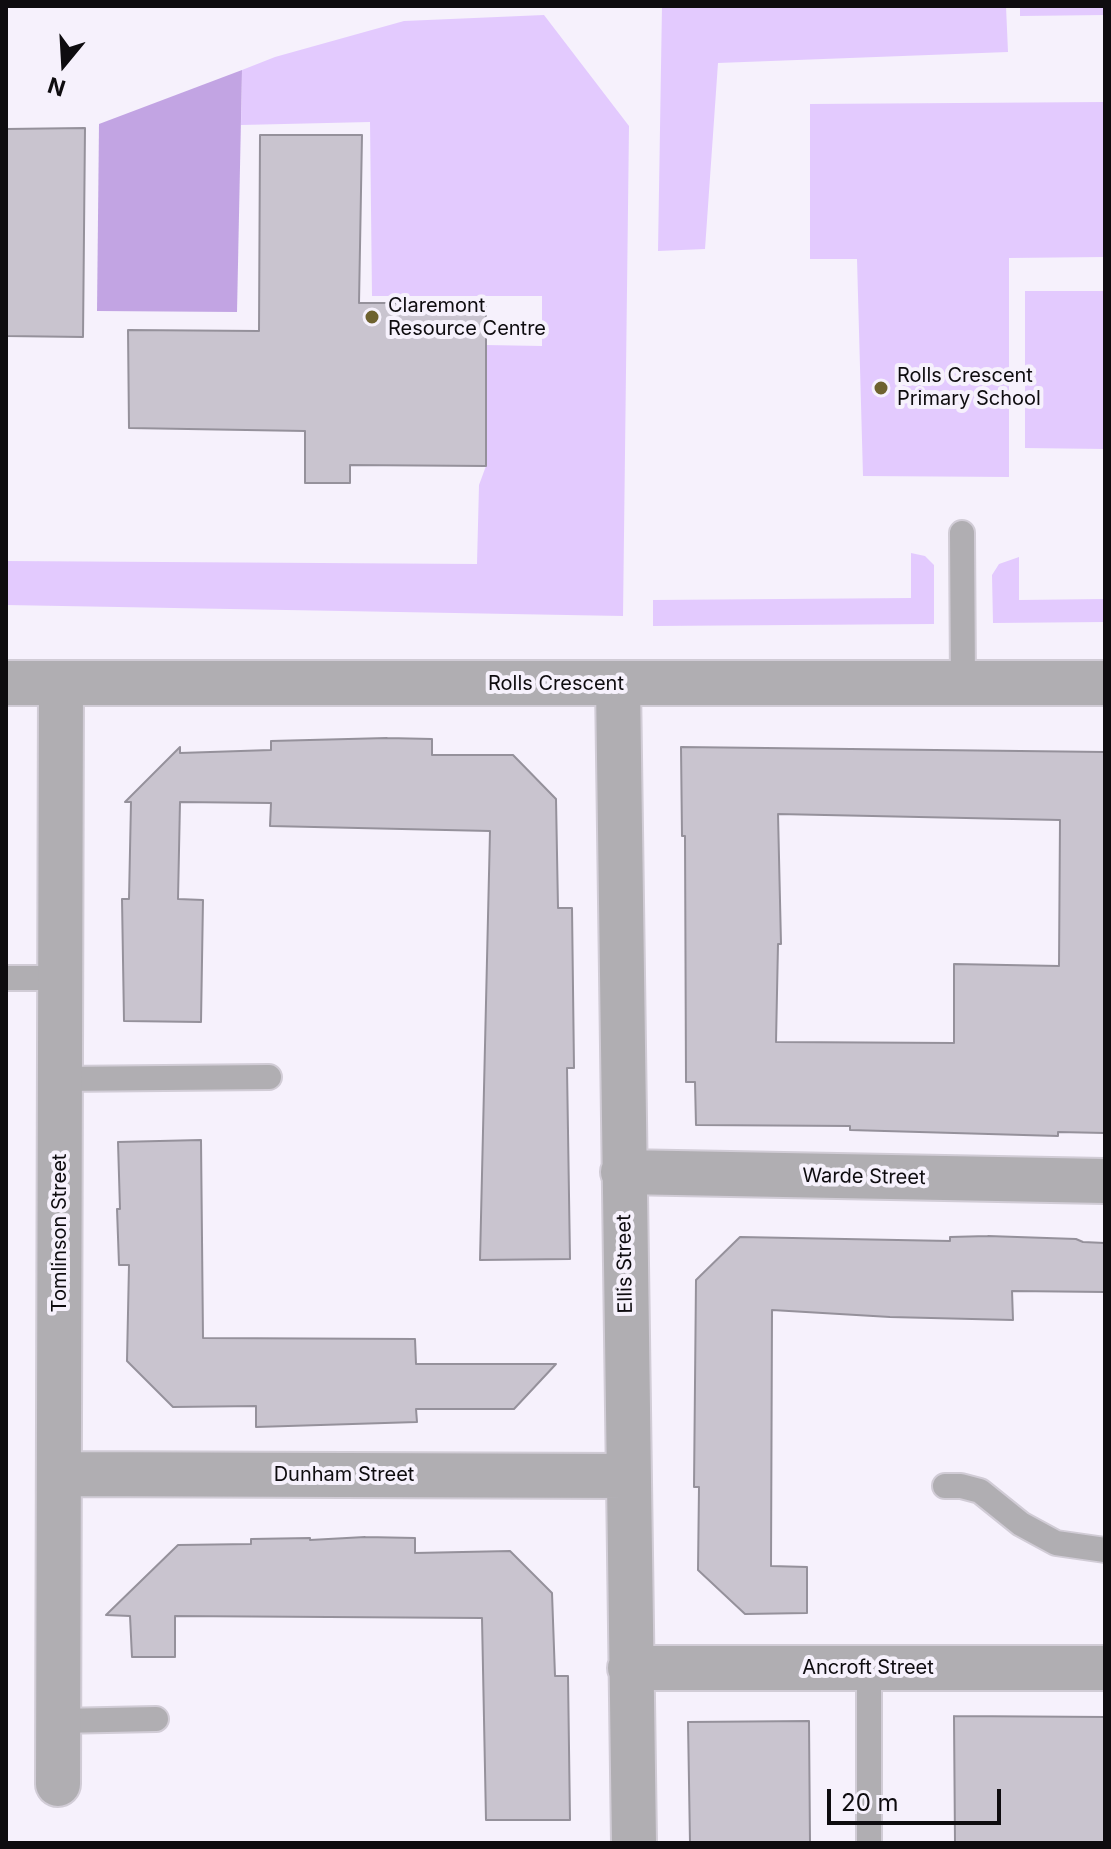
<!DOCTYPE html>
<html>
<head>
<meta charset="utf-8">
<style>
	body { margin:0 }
	#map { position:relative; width:1111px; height:1849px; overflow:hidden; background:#f6f1fc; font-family:Inter,sans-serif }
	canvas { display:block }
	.frame { position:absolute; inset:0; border:8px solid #0e0c0f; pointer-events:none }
	.north { position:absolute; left:24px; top:24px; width:80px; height:80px; -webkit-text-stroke:6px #f6f1fc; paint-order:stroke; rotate:198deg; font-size:22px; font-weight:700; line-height:32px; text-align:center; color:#0e0c0f }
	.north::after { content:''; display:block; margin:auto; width:28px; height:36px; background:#0e0c0f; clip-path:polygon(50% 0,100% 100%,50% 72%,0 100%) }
	.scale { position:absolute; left:827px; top:1789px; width:174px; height:36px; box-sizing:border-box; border:4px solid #0e0c0f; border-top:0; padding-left:10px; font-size:24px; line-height:28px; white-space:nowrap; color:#0e0c0f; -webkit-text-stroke:6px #f6f1fc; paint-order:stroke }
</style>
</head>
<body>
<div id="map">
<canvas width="1111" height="1849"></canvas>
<div class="frame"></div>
<div class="north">N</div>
<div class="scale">20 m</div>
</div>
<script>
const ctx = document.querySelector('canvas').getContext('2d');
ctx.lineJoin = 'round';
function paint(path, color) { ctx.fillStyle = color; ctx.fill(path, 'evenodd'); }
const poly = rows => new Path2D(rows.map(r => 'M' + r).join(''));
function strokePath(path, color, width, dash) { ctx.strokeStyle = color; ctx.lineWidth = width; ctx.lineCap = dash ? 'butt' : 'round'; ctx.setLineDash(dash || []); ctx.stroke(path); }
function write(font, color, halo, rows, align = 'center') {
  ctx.font = font + ' Inter,sans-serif'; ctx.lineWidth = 8; ctx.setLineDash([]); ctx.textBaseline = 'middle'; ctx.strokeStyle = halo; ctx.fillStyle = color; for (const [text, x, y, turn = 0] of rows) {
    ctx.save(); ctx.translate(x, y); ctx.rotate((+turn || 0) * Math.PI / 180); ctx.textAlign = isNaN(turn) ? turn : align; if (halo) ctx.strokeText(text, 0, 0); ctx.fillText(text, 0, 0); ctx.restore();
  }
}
paint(poly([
	[662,6,1006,6,1008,52,718,63,705,249,658,251],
	[1020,6,1105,6,1105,15,1020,16],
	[544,15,629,126,623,616,6,605,6,561,477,564,479,485,486,466,486,345,542,346,542,296,372,296,370,122,241,125,242,70,275,57,404,21],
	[1105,102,1105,257,1009,258,1009,477,863,476,857,259,810,259,810,104],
	[1025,291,1105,291,1105,449,1025,448],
	[911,553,925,556,934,565,934,624,653,626,653,600,911,598],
	[1019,557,1019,600,1105,599,1105,622,993,623,992,575,999,564]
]), '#e3cafe');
paint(poly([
	[242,70,237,312,97,311,99,124]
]), '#c2a4e3');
const building = poly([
	[85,128,83,337,6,336,6,129,85,128],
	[260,135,362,135,359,303,486,303,486,466,350,465,350,483,305,483,305,431,129,428,128,330,259,331,260,135],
	[387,738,432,739,432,755,513,755,556,799,558,908,572,908,574,1068,567,1068,570,1259,480,1260,490,831,270,826,271,803,180,802,178,899,203,900,201,1022,124,1021,122,899,129,899,131,802,125,802,180,747,180,753,271,750,271,741,387,738],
	[681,747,1105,752,1105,1133,1058,1132,1058,1136,850,1130,850,1126,696,1125,695,1082,686,1082,685,836,682,836,681,747],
	[778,814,1060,820,1059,966,954,964,954,1043,776,1042,778,944,781,944,778,814],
	[201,1140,203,1338,415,1339,416,1364,556,1364,514,1409,416,1409,417,1422,256,1427,256,1406,173,1407,127,1361,129,1265,119,1265,117,1209,120,1209,118,1142,201,1140],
	[988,1236,1076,1239,1083,1242,1105,1243,1105,1292,1012,1291,1013,1320,890,1317,772,1310,771,1566,807,1567,807,1613,745,1614,698,1570,699,1487,694,1487,696,1280,740,1237,950,1241,950,1237,988,1236],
	[365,1537,415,1538,415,1553,510,1551,552,1593,555,1676,568,1676,570,1820,486,1820,482,1618,175,1616,175,1657,132,1657,130,1616,106,1615,178,1545,251,1544,251,1539,310,1538,310,1540,365,1537],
	[954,1716,1105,1717,1105,1843,955,1843,954,1716],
	[809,1721,810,1843,690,1843,688,1722,809,1721]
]);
paint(building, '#c9c4cf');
strokePath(building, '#95919b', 2);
const service = poly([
	[962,533,963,683],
	[6,978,59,978],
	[60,1079,269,1077],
	[945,1486,961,1486,980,1491,1021,1524,1056,1543,1105,1550],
	[58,1721,156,1719],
	[869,1843,869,1668]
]);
const minor = poly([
	[6,683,1105,683],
	[618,684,634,1843],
	[623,1172,1105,1181],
	[60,1474,628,1476],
	[630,1668,1105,1668],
	[58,1784,61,683]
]);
strokePath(service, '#d1ccd6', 28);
strokePath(minor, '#d1ccd6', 48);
strokePath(service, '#b0aeb2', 24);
strokePath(minor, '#b0aeb2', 44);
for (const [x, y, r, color] of [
	[372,317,8,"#6e622f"],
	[881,388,8,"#6e622f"]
]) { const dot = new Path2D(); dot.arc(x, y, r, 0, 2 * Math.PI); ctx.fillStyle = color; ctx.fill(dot); strokePath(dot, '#f6f1fc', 3); }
write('20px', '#0e0c0f', '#f6f1fc', [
	["Claremont",388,306],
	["Resource Centre",388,329],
	["Rolls Crescent",897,376],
	["Primary School",897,399]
], 'left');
write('20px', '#0e0c0f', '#f6f1fc', [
	["Rolls Crescent",556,684],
	["Warde Street",864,1177,1],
	["Tomlinson Street",60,1233,-90],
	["Ellis Street",625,1264,-91],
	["Dunham Street",344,1475],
	["Ancroft Street",868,1668]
]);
</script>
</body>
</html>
